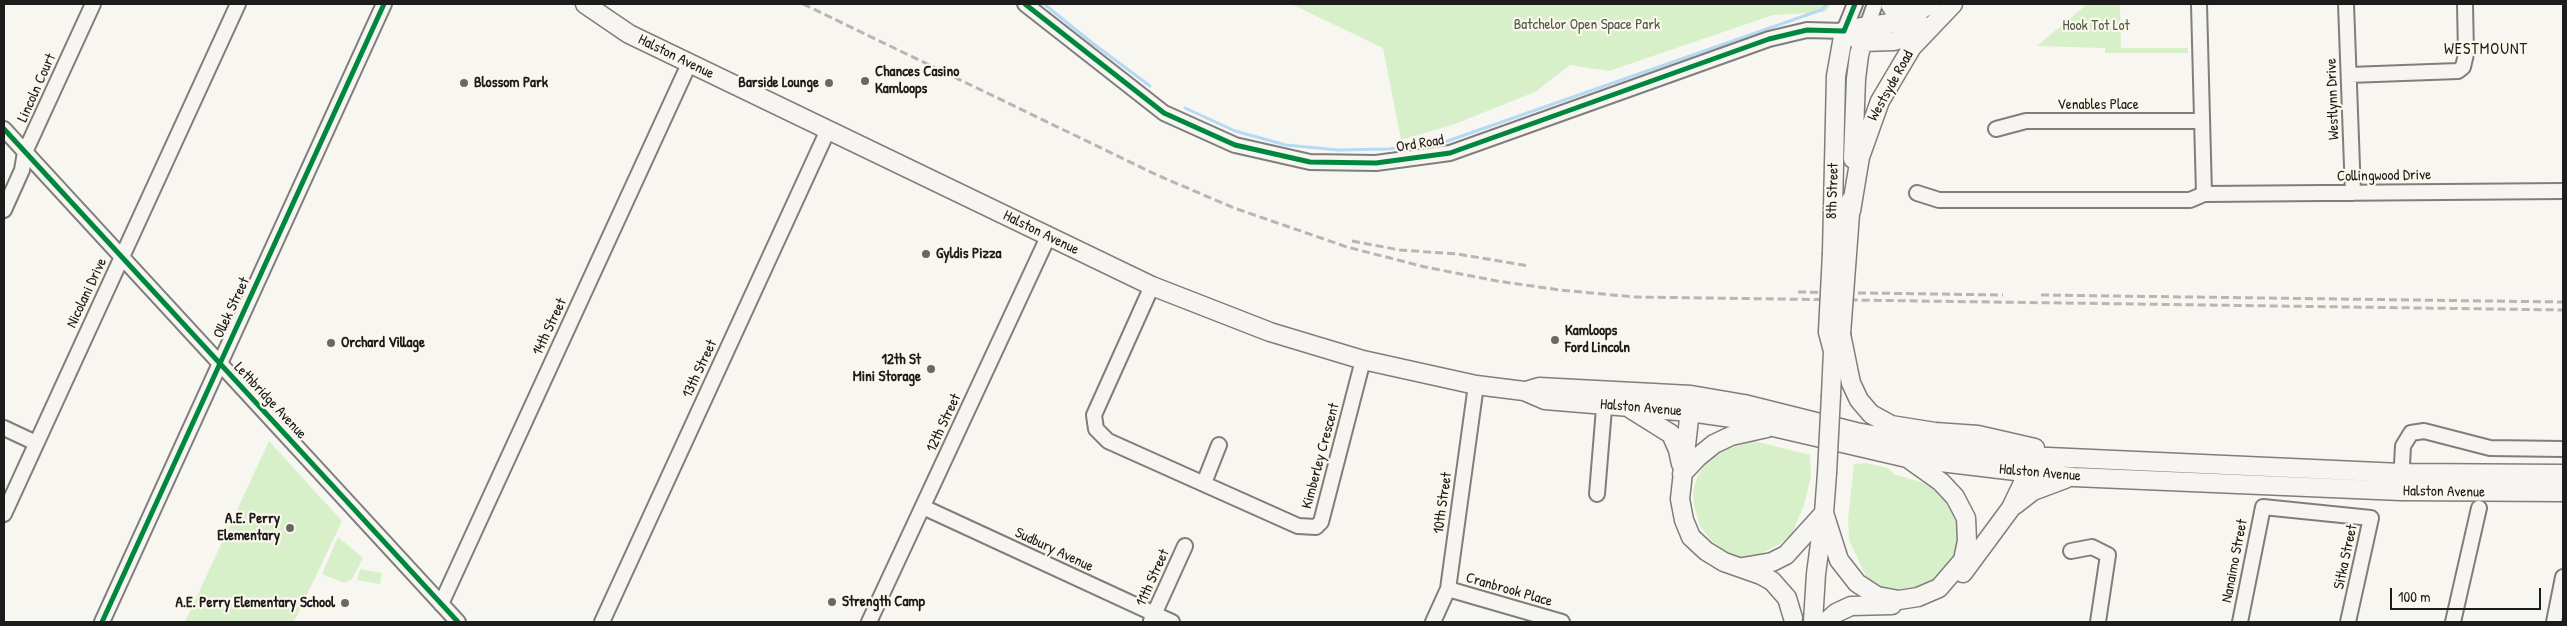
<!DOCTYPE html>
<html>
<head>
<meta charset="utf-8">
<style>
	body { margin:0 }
	#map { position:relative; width:2567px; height:626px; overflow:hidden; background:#f8f6f0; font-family:"Patrick Hand",sans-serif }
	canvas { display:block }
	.frame { position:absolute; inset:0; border:5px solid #1c1c1c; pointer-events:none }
	.scale { position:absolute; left:2390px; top:588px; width:151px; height:22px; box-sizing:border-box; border:2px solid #1c1c1c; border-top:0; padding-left:6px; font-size:15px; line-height:18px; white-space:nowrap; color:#1c1c1c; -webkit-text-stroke:4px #fbf7ec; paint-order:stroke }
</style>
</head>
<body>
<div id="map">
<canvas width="2567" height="626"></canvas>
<div class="frame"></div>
<div class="scale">100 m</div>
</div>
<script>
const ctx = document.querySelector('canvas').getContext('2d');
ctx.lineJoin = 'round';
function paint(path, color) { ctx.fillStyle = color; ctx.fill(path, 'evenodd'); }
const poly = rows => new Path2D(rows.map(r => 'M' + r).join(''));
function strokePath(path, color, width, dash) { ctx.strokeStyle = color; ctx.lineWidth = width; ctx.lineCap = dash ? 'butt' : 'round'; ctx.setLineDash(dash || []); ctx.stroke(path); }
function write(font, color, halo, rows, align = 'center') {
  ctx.font = font + ' "Patrick Hand",sans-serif'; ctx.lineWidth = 4.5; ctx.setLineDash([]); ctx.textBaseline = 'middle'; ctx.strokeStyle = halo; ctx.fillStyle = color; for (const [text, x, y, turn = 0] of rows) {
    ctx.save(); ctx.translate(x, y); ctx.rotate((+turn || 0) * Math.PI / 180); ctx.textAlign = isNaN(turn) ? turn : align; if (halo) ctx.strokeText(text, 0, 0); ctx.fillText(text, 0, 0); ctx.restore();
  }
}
paint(poly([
	[1291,4,1831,4,1825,12,1773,15,1609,71,1570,65,1535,92,1455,124,1401,140,1383,48],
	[2087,4,2120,4,2121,48,2188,48,2188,53,2105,53,2105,48,2037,46],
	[269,441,342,521,294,622,185,622],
	[1754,441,1810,455,1811,476,1804,505,1792,534,1780,544,1749,559,1739,557,1722,549,1709,538,1700,526,1694,505,1693,491,1698,475,1707,463,1721,451],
	[1866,463,1888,468,1894,474,1927,484,1946,500,1955,515,1960,529,1957,558,1934,583,1903,590,1886,590,1869,583,1849,540,1848,519,1854,464],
	[338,537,363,558,352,579,344,583,322,574],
	[360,569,382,573,380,584,357,580]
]), '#d8f0c9');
strokePath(poly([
	[1044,4,1091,42,1150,86],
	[1185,108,1235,131,1286,145,1338,150,1388,149,1439,144,1821,10,1827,4]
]), '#b6d9f5', 3);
const minor = poly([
	[1025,4,1164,113,1235,145,1310,162,1376,163,1450,153,1769,39,1807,30,1844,31,1855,4],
	[2199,4,2204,194,2563,191],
	[2346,4,2353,193],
	[1867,26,1875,4],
	[2349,75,2458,71,2463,67,2466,54,2465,4],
	[4,129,458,622],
	[1996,129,2026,121,2202,121],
	[1917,193,1939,200,2190,200,2204,194],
	[4,210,22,170,25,152,93,4],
	[1152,286,1094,415,1096,429,1108,441,1298,526,1316,527,1321,522,1363,360],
	[4,428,36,443],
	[1204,483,1219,445],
	[2401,483,2403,446,2411,433,2424,431,2490,448,2563,449],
	[1597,494,1605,396],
	[923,507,1172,622],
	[4,514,238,4],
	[2071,551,2092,547,2108,555,2098,622],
	[1448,589,1562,622],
	[441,604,689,64],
	[1151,621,1185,546],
	[102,622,384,4],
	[602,622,828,130],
	[869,622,1048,237],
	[1433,622,1448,589,1476,385],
	[2240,622,2263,507,2371,518,2348,622],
	[2453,622,2479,508],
	[2554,622,2563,577]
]);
const major = poly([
	[585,4,629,34,1152,286,1270,332,1363,360,1476,385,1524,391,1545,400,1690,412,1739,419,1907,458,2024,472,2074,477,2401,491,2563,492],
	[1890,4,1895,12,1907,13,1916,11],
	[1856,28,1904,21,1930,4],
	[1852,36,1862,42,1894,41,1910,36,1923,26],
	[1853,159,1856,79,1859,55,1867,26],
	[1851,211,1860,157,1880,101,1912,47,1953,4],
	[1832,253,1836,76,1844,31],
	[1847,254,1851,200],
	[1828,332,1833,351,1831,395],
	[1841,334,1851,383,1859,400,1871,414,1891,425,1935,432,1978,435,2035,448],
	[1526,391,1539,387,1691,395,1744,404,1856,432,1938,447,2026,456,2401,473,2563,474],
	[1691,401,1680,499,1684,520,1691,537,1706,551,1724,562,1761,575,1772,581,1787,598,1793,618],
	[1631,409,1671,434,1678,450,1681,464],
	[1682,474,1698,457,1714,444,1731,436,1767,428],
	[2015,505,2033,491,2065,479],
	[1824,513,1839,560,1857,583,1877,596,1899,600,1918,597,1939,588,1963,560,1967,541,1966,518,1955,497,1941,482,1910,460],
	[1743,567,1772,562,1786,555,1824,513],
	[1963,573,2011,508,2023,483,2026,460],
	[1813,622,1816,574,1824,513,1827,473],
	[1826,622,1836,613,1851,606,1892,605]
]);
strokePath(minor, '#7f7e7b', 18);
strokePath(major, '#7f7e7b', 21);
strokePath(minor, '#f6f5f1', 14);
strokePath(major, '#f6f5f1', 18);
strokePath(poly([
	[803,4,1157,175,1234,208,1347,247,1425,267,1497,281,1560,290,1635,297,2563,310],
	[1352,241,1400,250,1457,254,1529,266],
	[1798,292,2003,295],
	[2041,295,2563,302]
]), '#b7b6b4', 3, [8, 4]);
const majorBridge = poly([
	[1828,331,1832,253],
	[1841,334,1847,254],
	[1827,473,1831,395]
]);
strokePath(majorBridge, '#7f7e7b', 21, []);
strokePath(majorBridge, '#f6f5f1', 18);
strokePath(poly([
	[1025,4,1164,113,1235,145,1310,162,1376,163,1450,153,1769,39,1807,30,1844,31,1855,4],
	[4,129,458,622],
	[102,622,384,4]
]), '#00873e', 5);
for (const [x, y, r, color] of [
	[865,81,5,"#696866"],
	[464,83,5,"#696866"],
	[829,83,5,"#696866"],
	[926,254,5,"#696866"],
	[1555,340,5,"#696866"],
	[331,343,5,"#696866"],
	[931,369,5,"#696866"],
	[290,528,5,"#696866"],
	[832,602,5,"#696866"],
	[345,603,5,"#696866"]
]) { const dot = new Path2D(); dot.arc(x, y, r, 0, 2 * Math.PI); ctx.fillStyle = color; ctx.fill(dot); strokePath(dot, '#fbf7ec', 2); }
write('15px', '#4d5a46', '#fbf7ec', [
	["Batchelor Open Space Park",1587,25],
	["Hook Tot Lot",2096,26]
]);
write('15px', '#1c1c1c', '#fbf7ec', [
	["Halston Avenue",676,57,26],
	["Westsyde Road",1891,86,-61],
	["Lincoln Court",37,88,-66],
	["Westlynn Drive",2333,99,-92],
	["Venables Place",2098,105],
	["Ord Road",1420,144,-9],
	["Collingwood Drive",2384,176,-1],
	["8th Street",1833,191,-88],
	["Halston Avenue",1041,233,26],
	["Nicolani Drive",87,293,-65],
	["Ollek Street",232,308,-65],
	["14th Street",550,327,-65],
	["13th Street",700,369,-65],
	["Lethbridge Avenue",270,401,47],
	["Halston Avenue",1641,408,5],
	["12th Street",944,423,-65],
	["Kimberley Crescent",1321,456,-75],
	["Halston Avenue",2040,473,5],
	["Halston Avenue",2444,492,1],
	["10th Street",1443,503,-82],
	["Sudbury Avenue",1054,550,25],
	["Sitka Street",2346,557,-78],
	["Nanaimo Street",2235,561,-79],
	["11th Street",1153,578,-66],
	["Cranbrook Place",1509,590,16]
]);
write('bold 15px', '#1c1c1c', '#fbf7ec', [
	["Chances Casino",875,72],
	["Kamloops",875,89],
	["Blossom Park",474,83],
	["Barside Lounge",819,83,"right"],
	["Gyldis Pizza",936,254],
	["Kamloops",1565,331],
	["Ford Lincoln",1565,348],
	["Orchard Village",341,343],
	["12th St",921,360,"right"],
	["Mini Storage",921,377,"right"],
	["A.E. Perry",280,519,"right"],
	["Elementary",280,536,"right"],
	["Strength Camp",842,602],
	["A.E. Perry Elementary School",335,603,"right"]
], 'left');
ctx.letterSpacing = '1px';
write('16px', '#1c1c1c', '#fbf7ec', [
	["WESTMOUNT",2486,50]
]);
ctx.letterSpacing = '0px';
</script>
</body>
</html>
